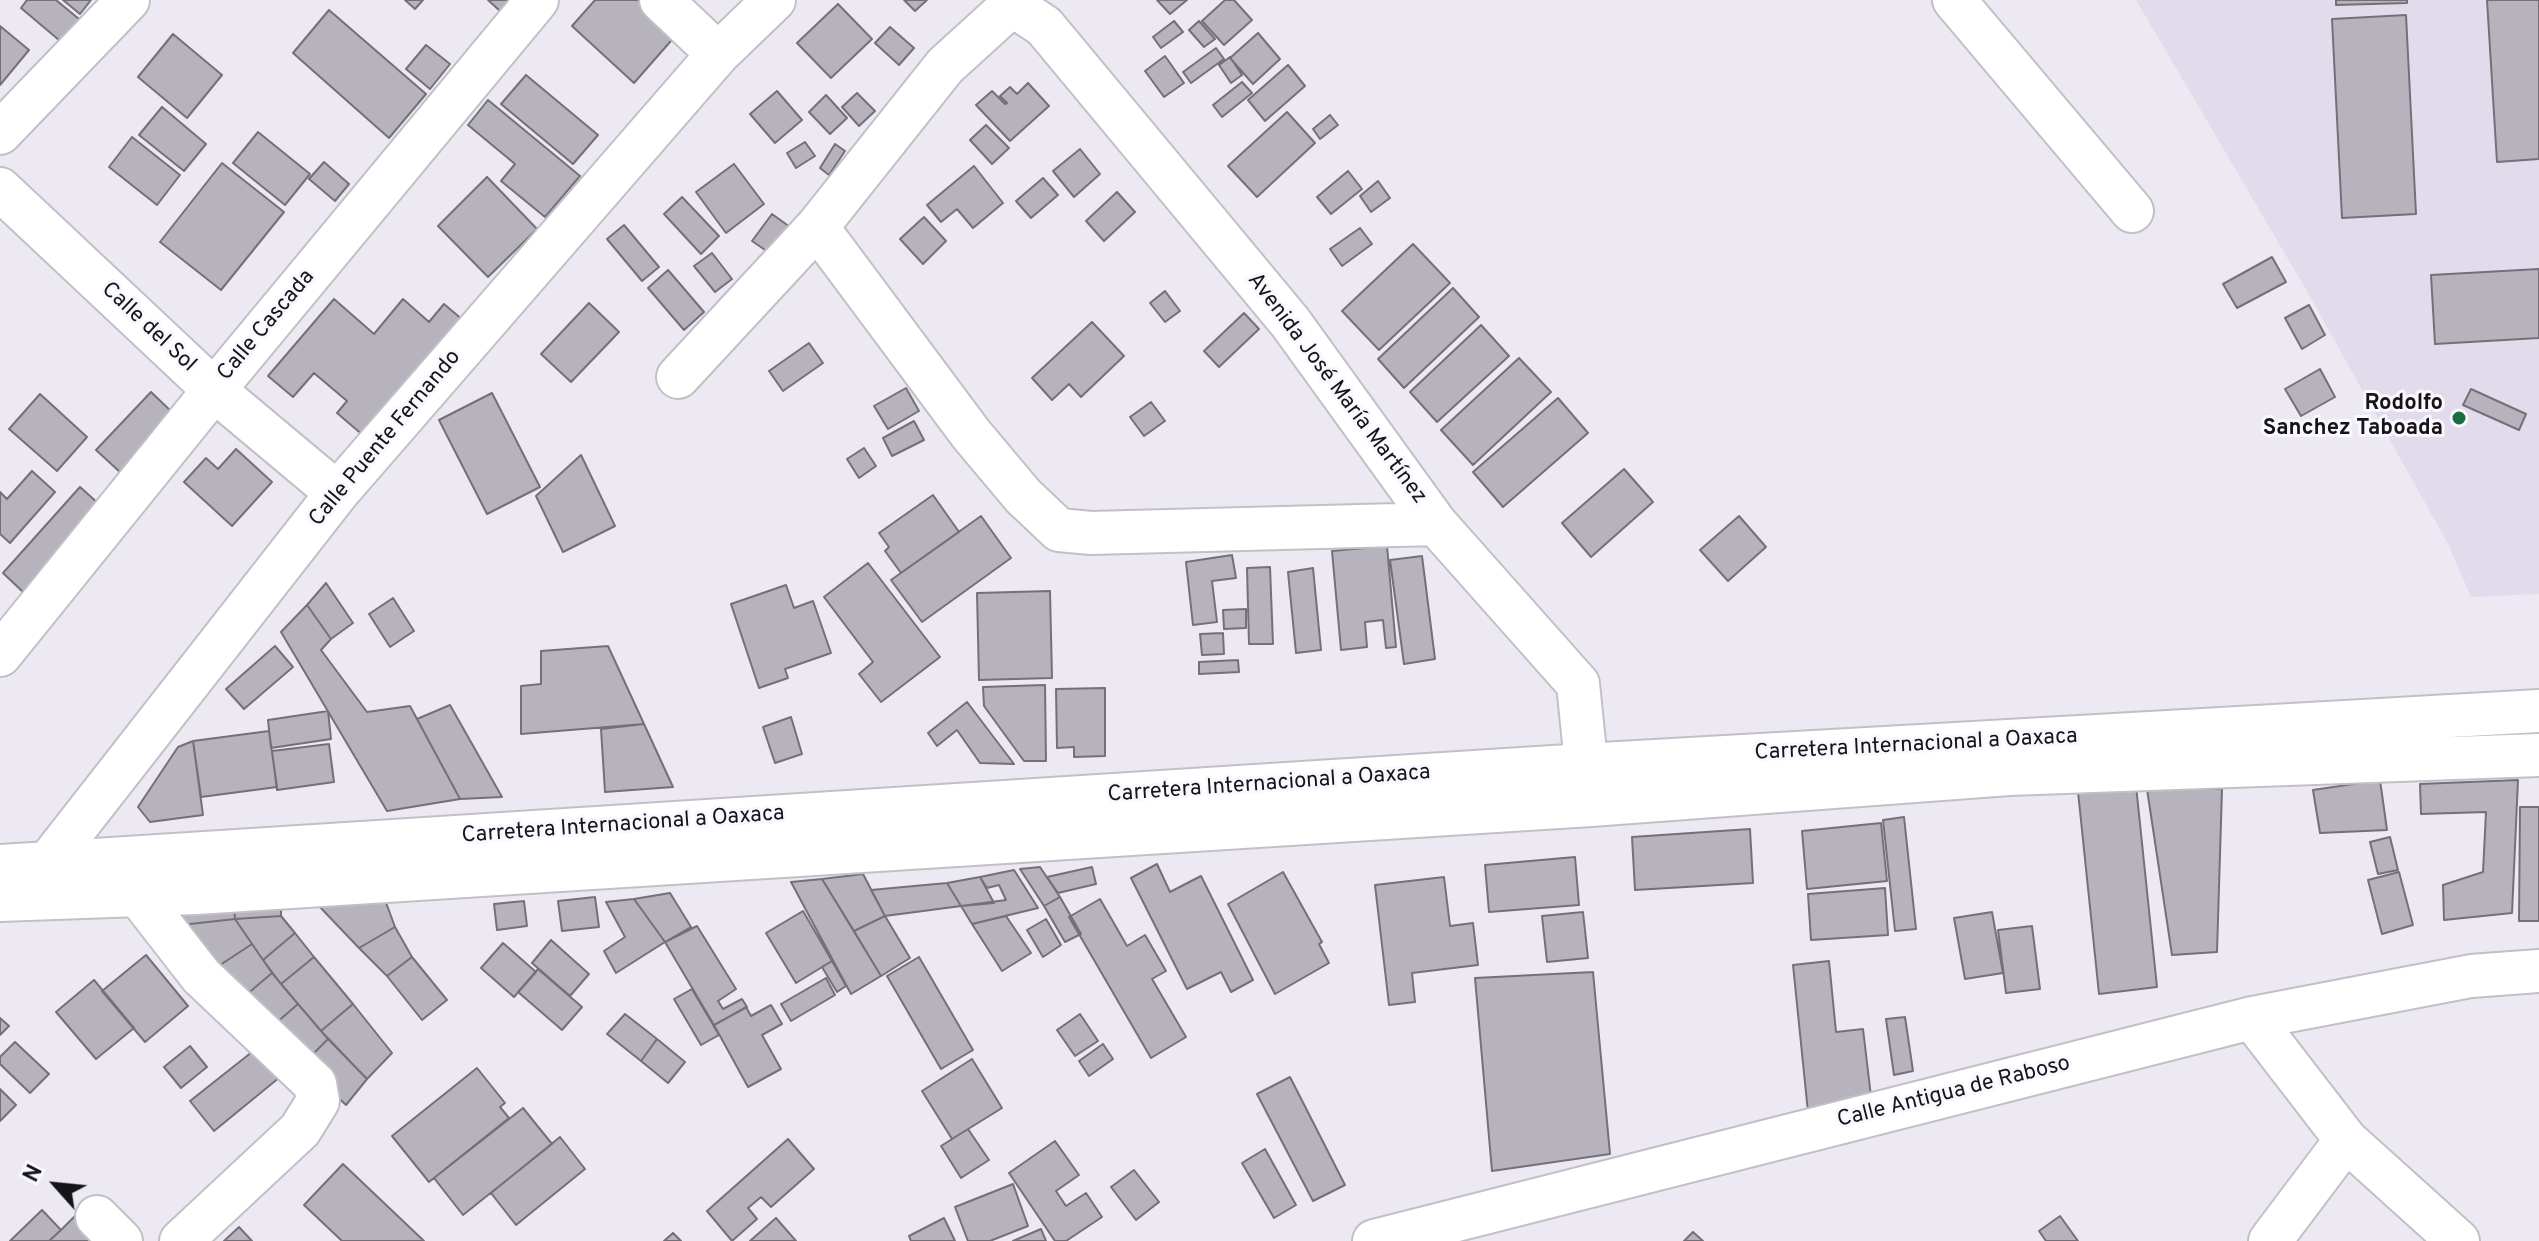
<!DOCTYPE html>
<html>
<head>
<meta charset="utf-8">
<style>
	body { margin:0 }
	#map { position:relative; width:2539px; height:1241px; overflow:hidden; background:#ede9f3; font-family:Overpass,sans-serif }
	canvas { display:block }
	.north { position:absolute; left:16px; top:1145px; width:80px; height:80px; -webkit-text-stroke:6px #faf7ff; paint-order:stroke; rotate:297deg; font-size:22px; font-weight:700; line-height:32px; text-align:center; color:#151417 }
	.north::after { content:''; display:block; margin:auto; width:28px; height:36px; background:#151417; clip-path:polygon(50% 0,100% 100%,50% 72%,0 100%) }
</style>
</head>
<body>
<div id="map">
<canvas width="2539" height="1241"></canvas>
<div class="north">N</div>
</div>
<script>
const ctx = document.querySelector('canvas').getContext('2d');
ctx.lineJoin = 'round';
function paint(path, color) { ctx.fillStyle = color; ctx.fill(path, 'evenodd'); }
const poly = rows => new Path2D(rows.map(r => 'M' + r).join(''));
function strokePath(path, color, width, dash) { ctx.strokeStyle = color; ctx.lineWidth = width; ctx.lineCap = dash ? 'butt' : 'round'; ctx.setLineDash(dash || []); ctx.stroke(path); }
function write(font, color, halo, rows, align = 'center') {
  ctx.font = font + ' Overpass,sans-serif'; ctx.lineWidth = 6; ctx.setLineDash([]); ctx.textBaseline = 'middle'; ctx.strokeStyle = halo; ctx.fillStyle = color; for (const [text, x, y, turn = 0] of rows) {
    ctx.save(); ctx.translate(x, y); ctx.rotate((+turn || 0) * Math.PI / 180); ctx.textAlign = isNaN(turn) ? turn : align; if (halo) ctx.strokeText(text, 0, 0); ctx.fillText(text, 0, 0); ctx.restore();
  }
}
paint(poly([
	[2136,0,2539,0,2539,594,2471,597,2448,544,2308,293]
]), '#e2dbec');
const building = poly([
	[27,0,56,0,85,24,66,46,21,8,27,0],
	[63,0,91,0,80,14,63,0],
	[405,0,423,0,415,9,405,0],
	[488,0,510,0,500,11,488,0],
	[595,0,640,0,677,34,634,83,572,26,595,0],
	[904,0,927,0,915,11,904,0],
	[1157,0,1187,0,1170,14,1157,0],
	[1225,0,1234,0,1252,20,1224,45,1202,21,1225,0],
	[2336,0,2407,0,2407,3,2336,5,2336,0],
	[2487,0,2539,0,2539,159,2497,162,2487,0],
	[838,4,872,39,831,78,797,43,838,4],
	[329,10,426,94,389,138,293,53,329,10],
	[2406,15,2416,214,2342,218,2332,19,2406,15],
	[1174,21,1183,32,1161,48,1153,37,1174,21],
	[1199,21,1215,39,1204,47,1189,30,1199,21],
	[0,26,29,50,0,85,0,26],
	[890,27,914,48,899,65,875,43,890,27],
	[1258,33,1280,59,1253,84,1230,58,1258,33],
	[173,34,222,75,187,118,138,77,173,34],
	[426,45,450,64,430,89,406,69,426,45],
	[1216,48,1224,59,1191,83,1183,72,1216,48],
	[1165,56,1184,83,1164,97,1145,71,1165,56],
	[1230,57,1242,75,1231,83,1219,65,1230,57],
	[1288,65,1305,86,1265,121,1248,100,1288,65],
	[526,75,598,135,573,164,501,104,526,75],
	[1242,82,1252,93,1222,117,1213,105,1242,82],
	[1028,83,1049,106,1010,141,976,105,992,91,1005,104,1007,103,1000,96,1010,87,1017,94,1028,83],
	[777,91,802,120,775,143,750,114,777,91],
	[857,93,875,111,859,126,842,107,857,93],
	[826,95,847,118,830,134,809,112,826,95],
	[488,100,580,176,545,217,501,181,515,164,468,125,488,100],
	[162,107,206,144,184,171,139,135,162,107],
	[1287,112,1315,143,1257,197,1228,166,1287,112],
	[1330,115,1338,125,1320,139,1313,129,1330,115],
	[986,125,1009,148,992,164,970,140,986,125],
	[258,132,310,174,285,205,233,163,258,132],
	[132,137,180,175,157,205,109,167,132,137],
	[805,142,815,156,796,168,787,153,805,142],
	[835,144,845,151,829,175,820,168,835,144],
	[1080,149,1100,174,1074,197,1053,171,1080,149],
	[324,162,349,184,335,201,309,179,324,162],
	[222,163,284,212,221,290,160,242,222,163],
	[734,164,764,204,726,233,696,192,734,164],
	[974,166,1003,203,973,228,957,209,941,222,927,205,974,166],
	[1348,171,1362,189,1331,214,1317,197,1348,171],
	[487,177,537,229,488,277,438,226,487,177],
	[1043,178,1058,195,1031,218,1016,201,1043,178],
	[1378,181,1390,198,1371,212,1360,196,1378,181],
	[1117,192,1135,212,1104,241,1086,221,1117,192],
	[682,197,719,236,701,254,664,214,682,197],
	[772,214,790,227,771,254,752,241,772,214],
	[924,217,946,241,923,264,900,239,924,217],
	[624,225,659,267,642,281,607,239,624,225],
	[1360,228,1372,244,1342,266,1330,249,1360,228],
	[1413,244,1450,283,1379,350,1342,311,1413,244],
	[712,253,732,279,715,292,694,266,712,253],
	[2272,257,2286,282,2237,308,2223,284,2272,257],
	[2539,269,2539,338,2435,344,2431,275,2539,269],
	[668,270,704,312,684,330,648,288,668,270],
	[1453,288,1479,317,1404,388,1378,359,1453,288],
	[1165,291,1180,311,1165,322,1150,303,1165,291],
	[334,299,374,334,403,299,429,322,444,304,464,321,365,437,337,413,347,401,314,373,293,397,268,376,334,299],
	[589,303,619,332,571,382,541,354,589,303],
	[2309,305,2325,335,2302,349,2285,318,2309,305],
	[1244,313,1259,329,1219,367,1204,351,1244,313],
	[1092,322,1124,356,1081,397,1069,384,1052,400,1032,378,1092,322],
	[1481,325,1509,356,1437,422,1410,392,1481,325],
	[809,343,823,363,783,391,769,371,809,343],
	[1519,358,1551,392,1473,465,1441,430,1519,358],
	[2320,369,2335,397,2301,416,2285,389,2320,369],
	[906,388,919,411,888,429,874,406,906,388],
	[2471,389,2526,414,2519,430,2463,405,2471,389],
	[151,392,175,415,121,473,96,450,151,392],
	[492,393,540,487,487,514,439,420,492,393],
	[40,394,87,437,57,471,9,429,40,394],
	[1558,398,1588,433,1503,507,1473,472,1558,398],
	[1151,402,1165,421,1144,436,1130,417,1151,402],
	[914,421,924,440,892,456,883,438,914,421],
	[864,448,876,466,859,478,847,459,864,448],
	[236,449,272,482,232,526,184,482,206,458,218,469,236,449],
	[581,455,615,526,563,552,536,496,581,455],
	[1624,469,1653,502,1591,557,1562,523,1624,469],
	[32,471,55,492,10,543,0,534,0,492,7,499,32,471],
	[80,487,100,505,23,592,3,573,80,487],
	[933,495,959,532,901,573,885,551,889,547,879,533,933,495],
	[981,516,1011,558,922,622,891,580,981,516],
	[1739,516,1766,547,1728,581,1700,550,1739,516],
	[1387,546,1396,647,1386,648,1383,620,1365,622,1367,647,1341,650,1332,551,1387,546],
	[1232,555,1236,578,1212,581,1217,622,1193,625,1186,562,1232,555],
	[1422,556,1435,659,1404,664,1390,560,1422,556],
	[868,563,940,657,881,702,859,674,873,662,824,597,868,563],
	[1270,567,1273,644,1249,644,1247,568,1270,567],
	[1313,568,1321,650,1296,653,1288,572,1313,568],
	[326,583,353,623,331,639,307,605,326,583],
	[786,585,794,608,813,601,831,653,785,669,788,678,759,688,731,604,786,585],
	[1050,591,1052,678,979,680,977,593,1050,591],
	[393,598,414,631,390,647,369,614,393,598],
	[307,605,331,639,321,650,367,712,410,706,460,799,387,811,281,632,307,605],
	[1246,609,1246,628,1224,629,1223,610,1246,609],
	[1223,633,1224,654,1202,655,1200,634,1223,633],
	[275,646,293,667,244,709,226,689,275,646],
	[608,646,644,724,521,734,521,686,541,684,541,651,608,646],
	[1238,660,1239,672,1199,674,1199,662,1238,660],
	[1045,685,1046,761,1024,761,984,706,983,687,1045,685],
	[1105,688,1105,756,1074,757,1074,747,1057,748,1056,689,1105,688],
	[967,702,1014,764,980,763,957,730,937,746,928,733,967,702],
	[450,705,502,797,460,799,417,719,450,705],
	[328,711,331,739,271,748,268,720,328,711],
	[791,717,802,754,775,763,763,727,791,717],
	[644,724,673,787,605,792,601,729,644,724],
	[269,731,277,787,201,797,193,741,269,731],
	[193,741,203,815,150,822,138,807,178,747,193,741],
	[329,744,334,782,277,790,272,751,329,744],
	[2135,776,2157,987,2099,994,2077,782,2135,776],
	[2380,780,2387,830,2320,833,2313,790,2380,780],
	[2518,780,2512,913,2444,920,2443,885,2483,872,2486,812,2421,814,2420,784,2518,780],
	[2147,789,2222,789,2217,952,2172,955,2147,789],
	[2520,807,2539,807,2539,921,2519,921,2520,807],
	[1904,817,1916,929,1895,931,1883,820,1904,817],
	[1881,823,1887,881,1807,889,1802,831,1881,823],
	[1750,829,1753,883,1635,890,1632,837,1750,829],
	[2390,837,2398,870,2378,874,2370,842,2390,837],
	[1575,857,1579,905,1489,912,1485,865,1575,857],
	[1157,864,1170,892,1201,876,1253,980,1231,992,1221,972,1187,989,1131,878,1157,864],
	[1040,867,1060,897,1044,906,1020,869,1040,867],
	[1092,867,1096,884,1058,893,1047,877,1092,867],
	[1014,870,1038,908,972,924,961,906,1006,900,999,885,987,888,980,877,1014,870],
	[1283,872,1322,942,1319,944,1329,963,1275,994,1228,904,1283,872],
	[2399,872,2413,925,2382,934,2368,880,2399,872],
	[863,874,885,916,854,931,822,879,863,874],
	[980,877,994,903,961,906,947,883,980,877],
	[1444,877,1450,926,1473,923,1478,965,1412,973,1415,1002,1389,1005,1375,885,1444,877],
	[822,879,881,976,851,994,791,882,822,879],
	[947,883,961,906,885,916,871,890,947,883],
	[1885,888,1888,935,1811,940,1808,894,1885,888],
	[670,893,691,927,665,942,634,899,670,893],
	[384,897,395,927,359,948,318,905,384,897],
	[595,897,599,927,562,931,558,901,595,897],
	[1060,897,1081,934,1065,942,1044,906,1060,897],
	[634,899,665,942,616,973,604,951,625,937,606,902,634,899],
	[1100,899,1127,946,1145,935,1166,971,1152,979,1186,1037,1151,1058,1069,917,1100,899],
	[524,901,527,926,497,930,494,904,524,901],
	[281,902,281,916,235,919,234,906,281,902],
	[234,906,235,919,172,926,169,908,234,906],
	[803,911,832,961,796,983,766,933,803,911],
	[1583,912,1588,958,1547,962,1542,916,1583,912],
	[1992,912,2003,973,1965,979,1954,918,1992,912],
	[281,916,295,933,263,960,235,919,281,916],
	[885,916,910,958,881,976,854,931,885,916],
	[1006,916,1031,953,1002,971,972,924,1006,916],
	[235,919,252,944,214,969,172,926,235,919],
	[1046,919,1061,945,1043,957,1027,930,1046,919],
	[697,926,736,989,718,1001,723,1009,742,999,747,1007,714,1025,665,942,697,926],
	[2032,926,2040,989,2006,993,1998,930,2032,926],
	[395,927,412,957,387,976,359,948,395,927],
	[295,933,314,957,281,984,263,960,295,933],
	[551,940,589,974,570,996,532,963,551,940],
	[503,943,536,972,514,997,481,968,503,943],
	[252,944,272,973,239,1001,214,969,252,944],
	[146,955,188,1006,145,1042,102,991,146,955],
	[314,957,353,1004,321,1031,281,984,314,957],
	[412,957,447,1000,422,1020,387,976,412,957],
	[919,957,973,1050,941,1069,887,976,919,957],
	[832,961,846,986,837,992,822,967,832,961],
	[1829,961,1836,1032,1863,1029,1872,1105,1808,1112,1793,965,1829,961],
	[538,969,582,1007,562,1030,518,992,538,969],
	[1593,972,1610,1154,1492,1171,1475,978,1593,972],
	[272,973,298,1004,268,1030,239,1001,272,973],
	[826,978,835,995,791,1021,781,1004,826,978],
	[94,980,134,1028,96,1059,56,1012,94,980],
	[692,989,719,1035,701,1045,674,999,692,989],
	[298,1004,328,1039,303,1064,268,1030,298,1004],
	[353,1004,392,1053,367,1079,321,1031,353,1004],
	[771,1005,782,1024,762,1035,781,1069,748,1087,714,1025,746,1007,751,1016,771,1005],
	[625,1014,657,1039,641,1061,607,1034,625,1014],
	[1080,1014,1098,1041,1075,1056,1057,1030,1080,1014],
	[1905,1017,1913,1071,1894,1075,1886,1019,1905,1017],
	[0,1018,9,1026,0,1035,0,1018],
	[328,1039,367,1079,346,1105,303,1064,328,1039],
	[657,1039,685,1062,668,1083,641,1061,657,1039],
	[15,1042,49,1074,30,1093,0,1064,0,1057,15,1042],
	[1103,1044,1113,1059,1089,1076,1079,1061,1103,1044],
	[190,1046,207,1067,181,1088,164,1067,190,1046],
	[257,1048,280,1077,214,1131,190,1101,257,1048],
	[972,1059,1002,1108,952,1139,922,1091,972,1059],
	[477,1068,505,1103,500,1107,509,1118,429,1182,392,1136,477,1068],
	[1290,1077,1345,1185,1313,1201,1257,1094,1290,1077],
	[0,1089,16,1105,0,1121,0,1089],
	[523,1108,552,1144,463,1215,434,1178,523,1108],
	[968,1129,989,1160,961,1178,941,1146,968,1129],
	[560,1137,585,1169,516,1225,491,1193,560,1137],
	[788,1139,814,1169,771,1207,761,1197,748,1208,757,1219,732,1241,707,1211,788,1139],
	[1055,1141,1079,1175,1056,1191,1066,1206,1086,1193,1102,1217,1066,1241,1055,1241,1009,1173,1055,1141],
	[1265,1149,1296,1205,1274,1218,1242,1163,1265,1149],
	[343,1164,424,1241,342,1241,304,1205,343,1164],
	[1134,1170,1159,1202,1136,1220,1111,1187,1134,1170],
	[1013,1184,1028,1226,990,1241,968,1241,955,1207,1013,1184],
	[42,1210,61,1230,49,1241,10,1241,42,1210],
	[75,1216,98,1241,49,1241,61,1230,75,1216],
	[2060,1216,2078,1241,2046,1241,2039,1231,2060,1216],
	[776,1218,796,1241,750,1241,776,1218],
	[944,1218,955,1241,911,1241,909,1236,944,1218],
	[239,1227,252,1241,224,1241,239,1227],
	[1041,1229,1046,1241,1013,1241,1041,1229],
	[1693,1232,1703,1241,1684,1241,1693,1232],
	[673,1233,681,1241,664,1241,673,1233]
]);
paint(building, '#b7b3bc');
strokePath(building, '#747079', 2);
const minor = poly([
	[661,0,718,54],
	[1954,0,2132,211],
	[0,133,128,0],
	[0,189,214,390,337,493],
	[817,227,971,434,1023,496,1059,530,1091,533,1436,524],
	[678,377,817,227,945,66,1012,5,1044,26,1290,322,1436,524,1578,684,1589,792],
	[0,655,214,390,537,0],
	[0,866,1584,765,2539,711],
	[37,877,337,493,718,54,774,0],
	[138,895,201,976,315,1084,318,1101,300,1130,181,1241],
	[0,900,196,893,1591,805,2009,774,2539,755],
	[2252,1018,2346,1140,2458,1241],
	[97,1217,121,1241],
	[1374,1241,2252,1018,2471,976,2539,971],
	[2270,1241,2346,1140]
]);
strokePath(minor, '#c3bfc8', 46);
strokePath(minor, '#fff', 42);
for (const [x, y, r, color] of [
	[2459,418,8,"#176f41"]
]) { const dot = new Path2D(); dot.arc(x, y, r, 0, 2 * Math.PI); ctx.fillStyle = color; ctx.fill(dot); strokePath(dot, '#faf7ff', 3); }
write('22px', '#151417', '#faf7ff', [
	["Calle Cascada",267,326,-50],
	["Calle del Sol",148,328,43],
	["Avenida José María Martínez",1336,389,53],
	["Calle Puente Fernando",386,439,-50],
	["Carretera Internacional a Oaxaca",1916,746,-3],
	["Carretera Internacional a Oaxaca",1269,785,-4],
	["Carretera Internacional a Oaxaca",623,826,-4],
	["Calle Antigua de Raboso",1954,1093,-14]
]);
write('bold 22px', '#151417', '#faf7ff', [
	["Rodolfo",2443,405],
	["Sanchez Taboada",2443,430]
], 'right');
</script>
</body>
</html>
